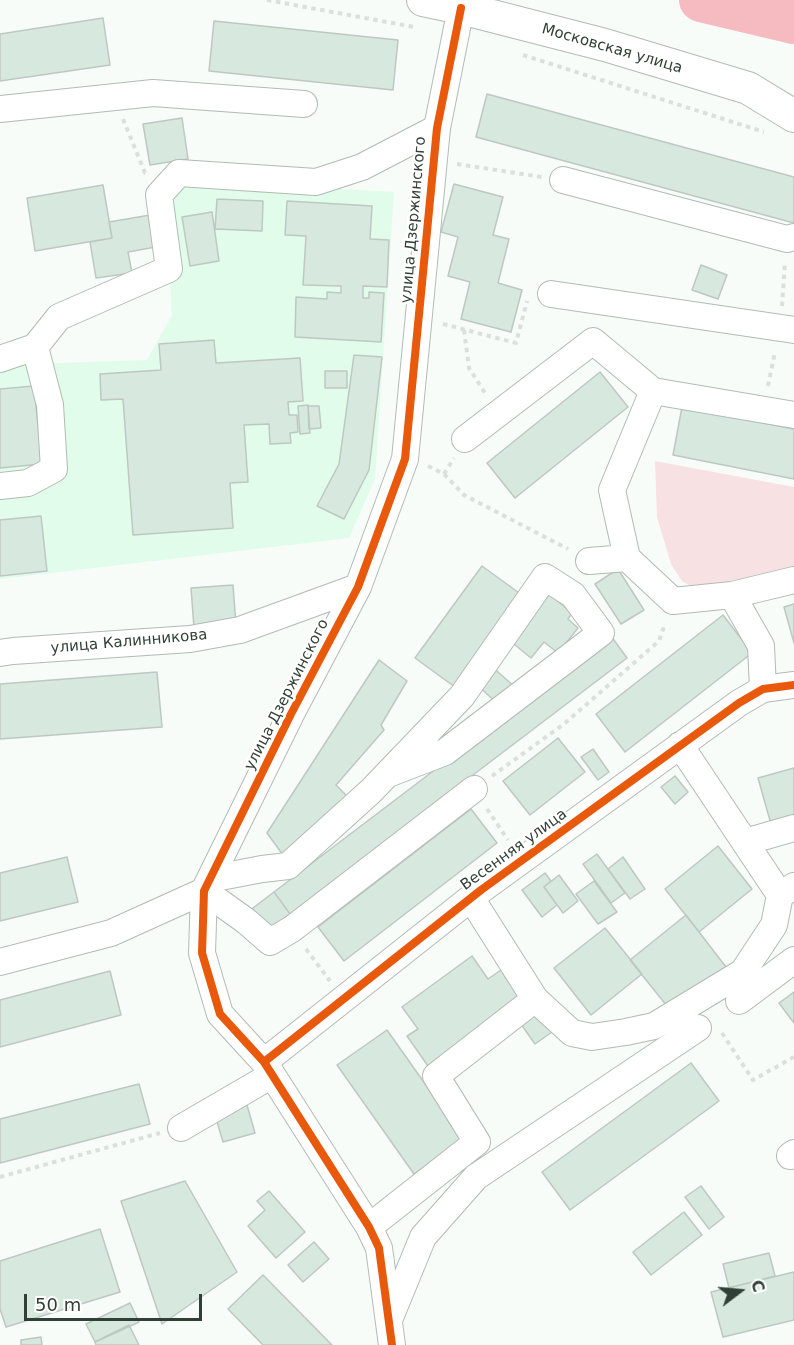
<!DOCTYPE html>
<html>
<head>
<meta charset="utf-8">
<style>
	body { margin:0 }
	#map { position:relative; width:794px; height:1345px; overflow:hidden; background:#f7fcf9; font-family:"DejaVu Sans",sans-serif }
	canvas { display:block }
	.north { position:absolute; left:710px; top:1261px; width:60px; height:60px; -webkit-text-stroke:4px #fff; paint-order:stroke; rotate:74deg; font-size:16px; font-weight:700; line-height:24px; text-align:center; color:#314037 }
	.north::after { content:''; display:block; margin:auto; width:21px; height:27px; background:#314037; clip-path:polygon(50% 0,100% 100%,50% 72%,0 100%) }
	.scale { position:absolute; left:24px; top:1294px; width:178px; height:27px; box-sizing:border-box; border:3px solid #314037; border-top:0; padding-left:8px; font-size:18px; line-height:21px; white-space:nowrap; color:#314037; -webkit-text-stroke:4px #fff; paint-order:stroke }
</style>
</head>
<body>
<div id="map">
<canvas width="794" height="1345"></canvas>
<div class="north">С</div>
<div class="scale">50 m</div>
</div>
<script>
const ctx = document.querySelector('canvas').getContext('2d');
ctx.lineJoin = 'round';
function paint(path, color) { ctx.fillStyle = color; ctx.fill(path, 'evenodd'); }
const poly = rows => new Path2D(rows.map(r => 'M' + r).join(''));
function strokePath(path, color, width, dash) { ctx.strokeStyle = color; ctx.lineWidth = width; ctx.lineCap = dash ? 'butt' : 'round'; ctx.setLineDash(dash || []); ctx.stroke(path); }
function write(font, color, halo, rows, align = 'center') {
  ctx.font = font + ' "DejaVu Sans",sans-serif'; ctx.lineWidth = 5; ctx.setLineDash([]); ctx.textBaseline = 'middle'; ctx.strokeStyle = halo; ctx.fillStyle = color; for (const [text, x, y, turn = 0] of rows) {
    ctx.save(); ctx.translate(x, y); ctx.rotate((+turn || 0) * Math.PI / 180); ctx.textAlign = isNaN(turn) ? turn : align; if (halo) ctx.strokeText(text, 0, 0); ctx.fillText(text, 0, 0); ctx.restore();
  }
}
paint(poly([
	[157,178,394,192,375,479,349,538,0,579,0,365,147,360,172,315,169,269]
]), '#e1fceb');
paint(poly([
	[655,461,794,487,794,568,694,588,682,581,671,564,657,517]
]), '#f8e1e2');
strokePath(poly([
	[701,0,794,22]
]), '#f5bbc0', 44);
const building = poly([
	[103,18,110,65,0,81,0,34,103,18],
	[214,21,398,40,393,90,209,71,214,21],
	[487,94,794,177,794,223,476,137,487,94],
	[182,118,188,159,150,165,143,124,182,118],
	[454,184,503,197,493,235,509,239,498,283,522,290,511,332,461,319,470,282,448,276,458,237,441,232,454,184],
	[103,185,112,238,35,251,27,198,103,185],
	[217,199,263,201,262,231,215,229,217,199],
	[287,201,372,206,370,239,389,240,387,287,363,286,363,298,369,298,369,292,384,293,381,342,295,337,296,297,327,299,327,292,341,293,341,286,303,285,306,236,285,235,287,201],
	[212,212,219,261,190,266,182,217,212,212],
	[156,214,161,246,128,252,132,273,96,278,90,242,112,238,109,222,156,214],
	[701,265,727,275,718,299,692,290,701,265],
	[214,340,216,363,300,358,303,401,288,402,289,415,297,415,298,432,290,433,291,443,270,444,269,424,244,425,248,482,230,483,233,528,133,535,123,399,101,400,100,374,161,370,159,344,214,340],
	[354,355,382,357,369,470,344,519,317,506,339,464,354,355],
	[325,371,347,371,347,388,325,388,325,371],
	[600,372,628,407,515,498,487,463,600,372],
	[34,386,42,464,0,468,0,389,34,386],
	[308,405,310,433,300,434,298,406,308,405],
	[308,406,319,406,321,428,309,429,308,406],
	[682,407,794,429,794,479,673,455,682,407],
	[41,516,47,571,0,576,0,520,41,516],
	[482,566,526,598,459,690,415,658,482,566],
	[618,569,644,610,621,624,595,584,618,569],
	[233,585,236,625,194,628,191,588,233,585],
	[548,593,572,613,568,619,578,628,558,653,544,642,531,658,509,640,548,593],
	[794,604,794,643,784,607,794,604],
	[723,615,752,653,625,752,596,714,723,615],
	[611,636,627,658,290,914,274,892,611,636],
	[379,660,407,681,381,725,384,730,336,785,351,800,286,859,267,833,379,660],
	[490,665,516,688,500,706,475,683,490,665],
	[157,672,162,727,0,739,0,684,157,672],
	[558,738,585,772,530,815,503,781,558,738],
	[593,749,609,772,598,780,581,757,593,749],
	[794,768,794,818,771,824,758,778,794,768],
	[675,776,688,792,675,804,661,787,675,776],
	[471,809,497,843,344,961,318,927,471,809],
	[718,846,752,889,699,932,665,889,718,846],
	[597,854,625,893,611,903,583,864,597,854],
	[67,857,78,902,0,921,0,873,67,857],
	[623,857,645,889,630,899,608,869,623,857],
	[545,873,551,881,544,887,557,905,542,917,522,890,545,873],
	[559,875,578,901,563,913,544,887,559,875],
	[594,881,617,912,598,924,576,894,594,881],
	[274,892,290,914,265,932,249,911,274,892],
	[686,915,726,967,671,1011,630,960,686,915],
	[605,928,642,974,591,1015,554,968,605,928],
	[472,956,488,979,501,970,521,1000,428,1066,407,1036,418,1029,402,1007,472,956],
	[110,971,121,1015,0,1047,0,1000,110,971],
	[794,992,794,1023,779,1003,794,992],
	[535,1008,552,1032,535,1044,518,1020,535,1008],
	[387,1030,464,1139,414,1174,337,1065,387,1030],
	[691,1063,719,1101,570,1210,542,1172,691,1063],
	[139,1084,150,1124,0,1163,0,1119,139,1084],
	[247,1105,255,1133,223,1142,215,1115,247,1105],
	[185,1181,237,1272,162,1324,121,1201,185,1181],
	[701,1186,724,1217,709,1229,685,1197,701,1186],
	[269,1191,305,1232,276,1258,248,1226,265,1210,257,1201,269,1191],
	[684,1212,702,1235,651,1275,633,1252,684,1212],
	[100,1229,120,1292,6,1327,0,1309,0,1261,100,1229],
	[314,1242,329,1259,303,1282,288,1265,314,1242],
	[769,1253,775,1276,729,1288,723,1264,769,1253],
	[794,1272,794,1320,723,1337,711,1292,794,1272],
	[263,1275,332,1345,263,1345,228,1309,263,1275],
	[130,1303,139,1322,95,1342,86,1324,130,1303],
	[129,1325,139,1345,96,1345,95,1342,129,1325],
	[41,1337,42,1345,21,1345,21,1340,41,1337]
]);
paint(building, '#d7e8de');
strokePath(building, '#bec8c2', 1.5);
const minor = poly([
	[0,109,153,93,304,104],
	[563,180,787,239,794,237],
	[551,294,794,330],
	[0,359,35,347],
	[653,391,612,490,627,558,673,601,732,595],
	[465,439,593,341,653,391,794,415],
	[0,486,28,483,54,469,50,405,35,347,59,317,169,269,159,195,179,173,316,182,362,167,437,128],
	[589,561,627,558],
	[0,653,13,651,190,639,240,630,358,587],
	[763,689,761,646,732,595,794,580],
	[680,745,780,895],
	[745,842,794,828],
	[210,879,262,869,288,866,371,791,462,696,545,577,573,595,601,633,445,752,388,774],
	[0,962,111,933,204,891,246,921,270,942,292,929,474,789],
	[535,999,572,1033,592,1037,626,1032,654,1026,743,972,774,925,780,895,794,886],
	[739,1001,794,960],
	[264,1062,481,890,739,703,763,689,794,685],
	[181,1128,272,1075],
	[790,1156,794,1153],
	[369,1227,477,1142,436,1076,535,999,471,898],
	[389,1320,423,1237,476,1177,698,1028],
	[392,1345,379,1248,369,1227,264,1062,220,1014,202,953,204,891,291,714,358,587,405,459,437,128,461,8]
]);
const major = poly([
	[423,0,461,8,605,45,748,88,794,116]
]);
strokePath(minor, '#b2bbb5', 28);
strokePath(major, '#b2bbb5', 34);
strokePath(poly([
	[267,0,414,27],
	[523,55,764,132],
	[123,119,145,173,148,173],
	[457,164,542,177],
	[782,306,785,262],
	[443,324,516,343,527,301],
	[464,330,469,368,485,393],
	[768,386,775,352],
	[428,466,444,474,464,495,568,549],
	[444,474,454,458],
	[492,776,564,724,659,641,665,624],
	[487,809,508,840],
	[306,949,330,981],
	[722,1033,753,1080,794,1057],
	[0,1177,160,1133]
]), '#dddfde', 4, [4.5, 4.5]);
strokePath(minor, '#fefffe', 26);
strokePath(major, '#fefffe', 32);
strokePath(poly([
	[264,1062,481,890,739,703,763,689,794,685],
	[392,1345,379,1248,369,1227,264,1062,220,1014,202,953,204,891,291,714,358,587,405,459,437,128,461,8]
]), '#e8590c', 8);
write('15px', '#314037', '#fff', [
	["Московская улица",612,49,16],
	["улица Дзержинского",414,220,-85],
	["улица Калинникова",129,642,-5],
	["улица Дзержинского",287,695,-63],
	["Весенняя улица",514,850,-36]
]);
</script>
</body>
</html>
